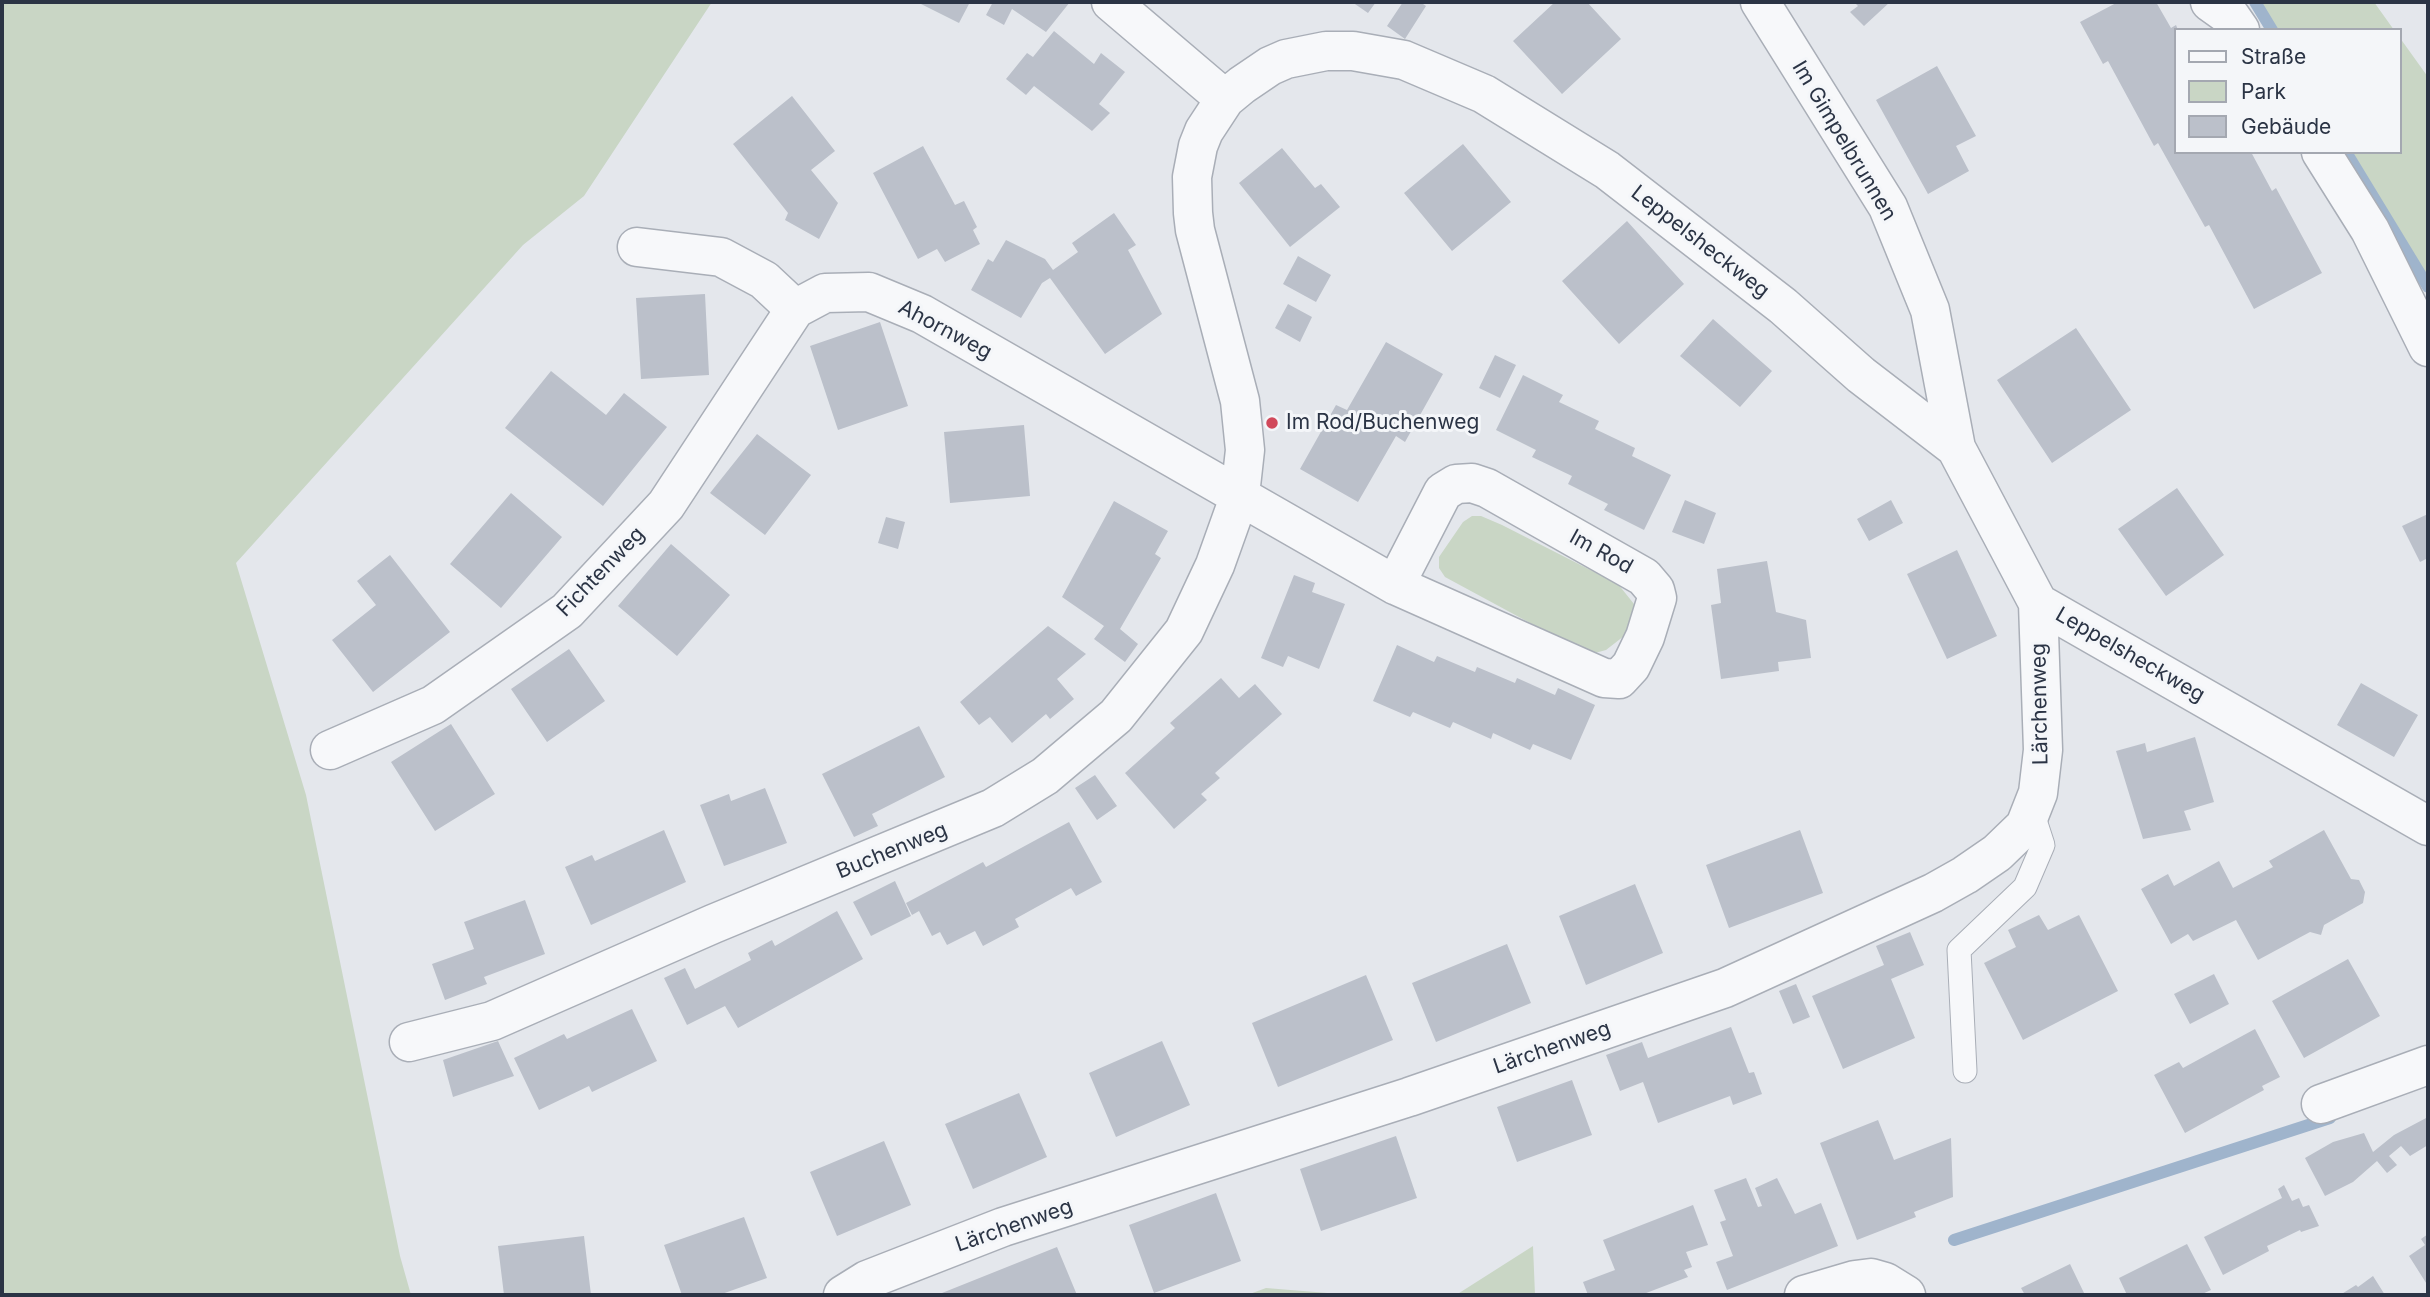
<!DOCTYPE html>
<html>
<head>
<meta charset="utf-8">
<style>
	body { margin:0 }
	#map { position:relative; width:2430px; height:1297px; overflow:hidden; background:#e4e7ec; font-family:Inter,sans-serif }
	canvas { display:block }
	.frame { position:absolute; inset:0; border:4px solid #2b3445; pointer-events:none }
	.legend { position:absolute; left:2174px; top:28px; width:228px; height:126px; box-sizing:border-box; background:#f4f6f9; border:2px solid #a4a8b1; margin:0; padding:9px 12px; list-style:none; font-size:21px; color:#2b3445 }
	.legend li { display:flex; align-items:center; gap:14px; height:35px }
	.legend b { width:35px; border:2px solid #a4a8b1 }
</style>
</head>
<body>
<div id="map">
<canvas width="2430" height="1297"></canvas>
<div class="frame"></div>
<ul class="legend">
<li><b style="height:9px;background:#f7f8fa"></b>Straße</li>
<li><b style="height:19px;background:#c9d6c5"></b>Park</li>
<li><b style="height:19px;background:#bbc0ca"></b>Gebäude</li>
</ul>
</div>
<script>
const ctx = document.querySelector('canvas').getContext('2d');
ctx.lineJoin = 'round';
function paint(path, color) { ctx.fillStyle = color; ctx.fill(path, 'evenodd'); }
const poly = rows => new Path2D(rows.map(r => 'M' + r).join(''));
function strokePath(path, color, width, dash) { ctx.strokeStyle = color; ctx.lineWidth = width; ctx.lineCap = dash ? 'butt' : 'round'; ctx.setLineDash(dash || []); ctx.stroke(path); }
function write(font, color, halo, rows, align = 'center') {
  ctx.font = font + ' Inter,sans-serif'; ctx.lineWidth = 6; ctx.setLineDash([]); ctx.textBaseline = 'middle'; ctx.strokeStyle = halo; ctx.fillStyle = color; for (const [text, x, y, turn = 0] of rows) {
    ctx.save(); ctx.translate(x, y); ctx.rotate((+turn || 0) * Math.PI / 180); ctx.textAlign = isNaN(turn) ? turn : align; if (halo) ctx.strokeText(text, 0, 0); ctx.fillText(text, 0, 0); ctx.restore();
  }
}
paint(poly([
	[2,2,712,2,584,196,523,245,236,563,306,795,400,1256,411,1295,2,1295],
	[2249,2,2374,2,2394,30,2266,30],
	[2400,38,2428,77,2428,294,2341,152,2400,152],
	[1472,516,1481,516,1502,525,1618,584,1634,604,1633,619,1624,636,1606,650,1595,653,1580,650,1445,577,1439,568,1439,557,1463,522],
	[1533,1246,1535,1295,1455,1295,1456,1295],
	[1266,1288,1352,1295,1247,1295]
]), '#c9d6c5');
strokePath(poly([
	[2255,2,2272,30],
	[2346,152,2428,287],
	[1954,1240,2330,1118]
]), '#9fb4cc', 12);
paint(poly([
	[917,2,970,2,959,23],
	[993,2,1070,2,1046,32,1012,9,1004,25,986,15],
	[1352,2,1376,2,1368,13],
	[1403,2,1420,2,1426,6,1405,39,1387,26],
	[1555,2,1587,2,1621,39,1562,94,1513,41],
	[1854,2,1890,2,1864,26,1850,12,1858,6],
	[2118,2,2156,2,2171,28,2176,25,2178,30,2176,30,2176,152,2251,152,2272,191,2276,188,2322,273,2254,309,2209,225,2205,227,2158,143,2154,146,2108,61,2103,64,2080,22],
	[1054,31,1094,64,1101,53,1125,72,1099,104,1110,113,1092,131,1034,86,1026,95,1006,79,1027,53,1033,57],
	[1937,66,1976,136,1956,146,1969,171,1928,194,1876,100],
	[792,96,835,151,811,170,838,203,819,239,785,220,788,213,733,144],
	[1463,144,1511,202,1452,251,1404,193],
	[923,146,955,205,964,201,977,227,973,230,980,244,945,262,937,249,918,259,873,173],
	[1282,148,1315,188,1321,184,1340,207,1290,247,1239,183],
	[1114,213,1136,245,1128,250,1162,314,1105,354,1050,278,1042,283,1021,318,971,290,988,259,993,262,1006,240,1045,259,1053,270,1078,252,1072,243],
	[1627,221,1684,284,1619,344,1562,281],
	[1298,256,1331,275,1316,302,1283,284],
	[705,294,709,375,641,379,636,298],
	[1288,304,1312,317,1300,342,1275,328],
	[1713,319,1772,371,1740,407,1680,356],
	[880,322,908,406,838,430,810,346],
	[2076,328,2131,410,2052,463,1997,380],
	[1386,342,1443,374,1405,442,1396,436,1358,502,1300,469,1336,405,1347,410],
	[1495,355,1516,365,1500,398,1479,388],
	[551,371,606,415,624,393,667,427,603,506,505,428],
	[1523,375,1563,395,1559,402,1599,421,1595,429,1635,448,1632,456,1671,475,1644,530,1604,510,1608,504,1568,484,1572,476,1532,457,1536,450,1496,430],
	[1024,425,1030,496,950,503,944,432],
	[757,434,811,475,765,535,710,493],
	[2177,488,2224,555,2166,596,2118,529],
	[511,493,562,537,501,608,450,564],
	[1685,500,1716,513,1704,544,1672,532],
	[1891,500,1903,523,1869,541,1857,519],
	[1114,501,1168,531,1155,554,1161,558,1120,629,1138,644,1125,662,1094,639,1104,626,1062,597],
	[2428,514,2428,558,2420,562,2402,526],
	[886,517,905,522,898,549,878,543],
	[671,544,730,595,677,656,618,606],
	[1957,550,1997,636,1947,659,1907,574],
	[390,555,450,632,373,692,332,640,376,605,357,581],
	[1767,561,1776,612,1806,620,1811,658,1778,662,1779,671,1721,679,1711,605,1721,603,1717,569],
	[1294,575,1315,583,1312,592,1345,604,1319,669,1288,656,1283,667,1261,658],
	[1048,626,1086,654,1057,679,1074,699,1050,719,1046,714,1012,743,990,717,979,725,960,702],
	[1397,645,1434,662,1437,656,1475,672,1477,667,1515,683,1517,678,1555,695,1558,688,1595,705,1571,760,1533,744,1530,750,1493,733,1491,739,1453,722,1450,728,1413,712,1410,717,1373,701],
	[569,649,605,701,547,742,511,689],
	[1221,678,1239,698,1255,684,1282,714,1215,773,1220,778,1201,794,1207,800,1174,829,1125,773,1175,728,1170,723],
	[2361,683,2418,715,2394,757,2337,725],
	[451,724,495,794,435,831,391,762],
	[919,726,945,777,872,814,878,826,854,837,822,774],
	[2195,737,2214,802,2184,811,2191,830,2143,839,2116,751,2145,743,2147,752],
	[1095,775,1117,806,1097,820,1075,788],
	[765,788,787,843,724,866,700,805,729,794,731,801],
	[1069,822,1102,882,1076,896,1071,888,1015,919,1019,927,983,946,975,931,947,945,940,932,932,936,919,911,912,915,906,903,983,862,986,867],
	[664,830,686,882,591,925,565,867,592,855,595,861],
	[1800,830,1823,893,1729,928,1706,865],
	[2324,830,2351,879,2359,880,2365,892,2363,903,2324,925,2321,935,2310,932,2258,960,2236,920,2193,941,2188,934,2171,944,2141,889,2168,874,2174,886,2219,861,2233,888,2273,867,2269,861],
	[895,881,911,916,871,936,853,902],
	[1635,884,1663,953,1586,985,1559,916],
	[525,900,545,954,484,977,487,984,445,1000,432,964,474,949,464,922],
	[837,911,863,959,738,1028,725,1006,687,1025,664,978,685,968,695,989,751,960,748,953,772,940,775,946],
	[2039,915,2048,930,2079,915,2118,991,2023,1040,1984,963,2016,947,2008,930],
	[1910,932,1924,965,1891,979,1915,1038,1843,1069,1812,996,1884,965,1876,946],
	[1507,944,1531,1003,1436,1042,1412,983],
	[2348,959,2380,1016,2304,1058,2272,1001],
	[2214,974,2229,1004,2190,1024,2174,994],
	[1366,975,1393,1040,1278,1087,1252,1023],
	[1796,984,1810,1017,1793,1024,1779,991],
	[632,1009,657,1061,592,1092,589,1086,539,1110,514,1058,564,1034,567,1039],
	[1731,1027,1749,1073,1754,1072,1762,1094,1733,1105,1730,1096,1658,1123,1643,1082,1620,1091,1606,1055,1642,1042,1648,1058],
	[2255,1029,2280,1077,2262,1086,2264,1090,2185,1133,2154,1075,2179,1062,2183,1068],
	[498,1041,514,1076,453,1097,443,1060],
	[1162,1041,1190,1105,1116,1137,1089,1073],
	[1572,1080,1592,1135,1517,1162,1497,1107],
	[1019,1093,1047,1157,973,1189,945,1124],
	[2428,1117,2428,1145,2410,1156,2401,1146,2389,1156,2397,1165,2387,1173,2377,1161,2353,1182,2325,1196,2305,1158,2333,1142,2364,1133,2373,1152,2394,1135],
	[1878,1120,1894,1160,1951,1138,1953,1197,1914,1212,1916,1217,1857,1240,1820,1143],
	[1396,1136,1417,1198,1321,1231,1300,1169],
	[884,1141,911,1205,837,1236,810,1172],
	[1746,1178,1758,1207,1762,1206,1755,1188,1777,1178,1795,1214,1821,1203,1838,1246,1727,1290,1716,1262,1733,1256,1720,1222,1726,1220,1714,1190],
	[2284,1185,2292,1201,2299,1198,2303,1207,2309,1205,2319,1226,2301,1232,2300,1230,2267,1246,2269,1251,2223,1275,2204,1237,2282,1198,2278,1189],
	[1216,1193,1241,1261,1154,1293,1129,1225],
	[1693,1205,1708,1245,1686,1252,1692,1267,1684,1270,1688,1277,1641,1295,1588,1295,1583,1282,1615,1270,1603,1240],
	[744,1217,767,1278,719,1295,682,1295,664,1245],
	[2428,1234,2428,1286,2409,1256,2425,1245,2421,1239],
	[584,1236,591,1295,504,1295,498,1246],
	[2187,1244,2211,1290,2200,1295,2127,1295,2119,1278],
	[1057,1247,1077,1295,937,1295],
	[2070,1264,2085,1295,2025,1295,2021,1288],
	[2373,1276,2385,1295,2340,1295,2356,1285,2358,1287]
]), '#bbc0ca');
const service = poly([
	[1965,1071,1959,950,2025,887,2043,845,2032,811]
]);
const minor = poly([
	[1111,2,1225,99],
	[1760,2,1888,207,1930,310,1956,448],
	[2210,2,2231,17,2240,30],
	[2321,152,2370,230,2428,347],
	[637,247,721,257,764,280,795,309],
	[330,750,433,705,567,611,666,505,795,309,825,293,869,292,922,314,1395,585,1604,678,1619,679,1631,666,1645,637,1657,598,1655,590,1644,577,1487,488,1472,483,1456,484,1443,492,1395,585],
	[409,1042,492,1021,713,924,993,808,1045,776,1116,716,1184,631,1215,565,1240,495,1245,450,1240,401,1195,230,1193,213,1192,177,1198,146,1204,131,1225,99,1242,85,1270,66,1286,59,1326,51,1353,51,1404,60,1484,94,1607,170,1783,306,1861,375,1956,448,2038,603,2428,826],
	[2321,1104,2428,1065],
	[843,1295,867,1280,1003,1227,1409,1097,1725,988,1933,893,1965,875,1997,853,2025,826,2038,793,2043,750,2038,603],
	[1804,1295,1855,1280,1871,1278,1885,1282,1906,1295]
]);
strokePath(service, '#a9aeb7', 25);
strokePath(minor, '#a9aeb7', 41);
strokePath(service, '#f7f8fa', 23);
strokePath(minor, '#f7f8fa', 38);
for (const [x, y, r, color] of [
	[1272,423,7,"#d1495b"]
]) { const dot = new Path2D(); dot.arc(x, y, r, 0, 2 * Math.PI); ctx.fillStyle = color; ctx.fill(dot); strokePath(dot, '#f4f6f9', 2.5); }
write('21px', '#2b3445', '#f4f6f9', [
	["Im Gimpelbrunnen",1844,141,59],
	["Leppelsheckweg",1700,242,38],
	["Ahornweg",945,330,28],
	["Im Rod",1601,552,29],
	["Fichtenweg",601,572,-46],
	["Leppelsheckweg",2130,655,30],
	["Lärchenweg",2040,704,-91],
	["Buchenweg",892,851,-22],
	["Lärchenweg",1552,1048,-19],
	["Lärchenweg",1014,1226,-19]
]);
write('21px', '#2b3445', '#f4f6f9', [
	["Im Rod/Buchenweg",1286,423]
], 'left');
</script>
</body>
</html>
